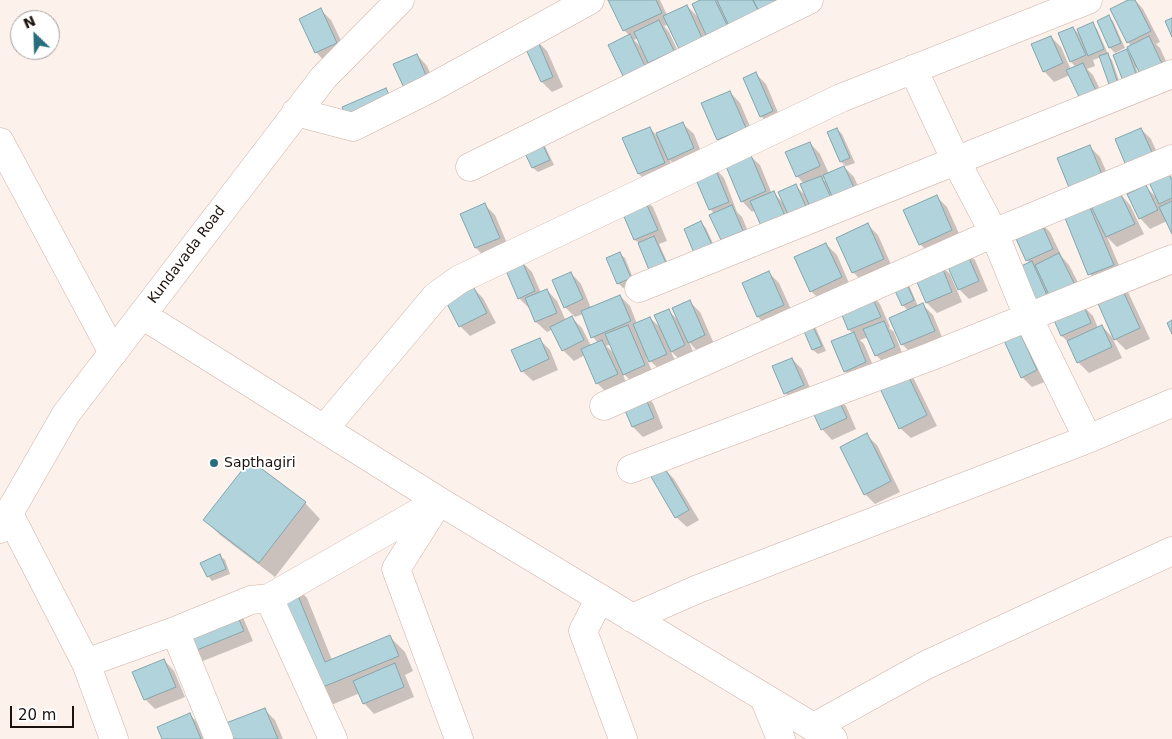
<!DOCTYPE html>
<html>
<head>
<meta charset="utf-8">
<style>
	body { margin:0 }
	#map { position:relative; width:1172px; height:739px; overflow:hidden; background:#fdf1ec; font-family:"DejaVu Sans",sans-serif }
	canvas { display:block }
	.north { position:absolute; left:10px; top:10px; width:50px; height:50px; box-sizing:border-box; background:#fff; border:1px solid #a4a09f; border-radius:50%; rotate:336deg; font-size:14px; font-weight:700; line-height:20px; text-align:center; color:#1c120e }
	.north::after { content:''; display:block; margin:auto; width:18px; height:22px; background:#286e7c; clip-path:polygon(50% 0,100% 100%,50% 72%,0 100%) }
	.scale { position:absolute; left:10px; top:706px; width:64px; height:22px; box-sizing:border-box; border:2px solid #1c120e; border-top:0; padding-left:6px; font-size:15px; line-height:18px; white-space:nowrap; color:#1c120e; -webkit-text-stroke:4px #fff; paint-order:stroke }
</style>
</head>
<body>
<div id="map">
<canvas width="1172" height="739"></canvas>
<div class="north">N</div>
<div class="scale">20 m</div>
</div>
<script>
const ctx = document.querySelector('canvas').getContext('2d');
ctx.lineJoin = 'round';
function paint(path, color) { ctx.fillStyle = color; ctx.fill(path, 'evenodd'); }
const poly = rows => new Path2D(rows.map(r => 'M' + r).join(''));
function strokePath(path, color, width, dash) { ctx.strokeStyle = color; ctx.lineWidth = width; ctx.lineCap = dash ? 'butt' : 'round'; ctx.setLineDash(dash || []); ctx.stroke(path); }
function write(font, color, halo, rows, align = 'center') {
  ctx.font = font + ' "DejaVu Sans",sans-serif'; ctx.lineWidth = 4; ctx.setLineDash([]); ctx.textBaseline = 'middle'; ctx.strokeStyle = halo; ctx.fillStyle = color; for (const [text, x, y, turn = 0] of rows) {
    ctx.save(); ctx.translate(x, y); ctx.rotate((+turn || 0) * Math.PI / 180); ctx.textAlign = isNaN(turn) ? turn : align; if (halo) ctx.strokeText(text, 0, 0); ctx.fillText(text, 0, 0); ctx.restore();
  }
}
paint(poly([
	[610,0,660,0,667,15,687,6,700,19,703,0,717,0,718,2,718,0,787,0,717,44,704,31,713,50,669,24,664,26,669,32,683,62,659,73,647,60,654,77,634,86,624,75,630,36,624,30],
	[638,38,642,48,634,40],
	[1130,0,1135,0,1143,9,1160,42,1156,44,1160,48,1172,74,1138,68,1136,68,1141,81,1129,85,1127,51,1133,57,1131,46,1128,42],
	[321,10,331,20,347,53,326,63,316,52],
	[1108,17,1113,21,1125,48,1115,53,1110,48,1098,21],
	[1092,24,1097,29,1108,54,1107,54,1112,60,1122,89,1101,57,1093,60,1095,66,1087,69,1093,75,1108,106,1070,75,1054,82,1044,71,1051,37,1061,47,1071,70,1076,67,1071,62,1059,34,1073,28,1081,36],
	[537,41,547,51,563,87,552,92,542,82,526,45],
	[417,55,427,66,438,91,416,100],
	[756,74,766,84,782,122,771,127,761,116],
	[730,92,740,103,755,138,729,149,718,139],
	[683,124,694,134,704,159,679,170,669,159,675,173,649,184,639,174,624,139,650,128,656,135],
	[837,129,842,134,855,163,844,167,854,177,865,202,816,220,755,210,752,212,742,201,749,155,760,165,772,194,774,193,783,203,796,186,807,197,804,184,797,176,810,143,820,154,829,174,846,166,841,162,829,133],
	[826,178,829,185,823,179],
	[1141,129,1151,139,1166,173,1172,177,1172,231,1167,221,1150,229,1140,218,1145,186,1157,198],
	[544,144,554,165,538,172,533,168],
	[1090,147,1100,157,1115,192,1087,203,1091,208,1120,194,1130,205,1144,234,1117,247,1107,237,1123,275,1100,285,1090,274,1065,214,1085,206,1073,194,1059,159],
	[714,167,724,178,737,212,742,217,752,241,732,250,722,240,711,215,714,214,710,209],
	[936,196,947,207,962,240,930,254,920,244],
	[642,197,653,207,667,241,659,244,670,268,635,240,621,206],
	[485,205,495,215,509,248,486,258,476,248,462,215],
	[1039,221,1050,232,1062,257,1069,265,1085,296,1035,315,1030,263,1027,260],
	[701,223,706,228,716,250,700,257],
	[868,225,878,235,893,269,863,282,853,272],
	[826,244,837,255,851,288,821,301,811,291],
	[965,250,975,260,988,291,969,299,959,289],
	[620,254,625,258,635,283,623,288,618,283],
	[522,262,532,272,541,293,547,290,557,301,566,321,572,318,582,328,591,346,598,343,593,337,583,314,575,317,565,307,571,273,581,284,591,308,620,296,630,306,637,324,650,318,662,329,668,310,680,322,689,301,700,312,715,346,699,353,689,342,695,356,682,362,670,350,677,364,661,371,646,357,654,376,634,384,622,372,627,385,607,393,597,383,585,355,574,361,563,350,553,329,547,332,536,322,530,308,529,308,519,298],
	[611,344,616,355,606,346],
	[939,264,950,274,962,302,937,313,927,303,915,274],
	[769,273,779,283,794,316,768,327,758,317,744,284],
	[1118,282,1128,292,1150,339,1126,350,1115,339],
	[908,283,918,306,923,305,933,315,944,342,913,355,903,345,891,318,908,311,903,305],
	[473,288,483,298,496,323,470,336,460,326],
	[870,293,880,304,890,327,889,328,894,332,904,358,886,365,876,355,868,337,860,340,864,344,876,373,855,381,845,371,853,333,849,330,839,306],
	[1083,306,1093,316,1098,328,1102,326,1112,337,1122,358,1089,373,1078,362,1069,343,1062,336,1054,319],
	[809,319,814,324,826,351,818,354,813,350],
	[1017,328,1027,338,1047,381,1032,387,1022,377],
	[539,339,550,350,558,370,533,381,522,371],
	[792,359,802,369,813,395,796,403,785,393],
	[904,368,914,379,937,426,911,438,900,428],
	[643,393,653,403,663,428,643,437,633,427],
	[836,396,846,406,856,429,832,440,822,429],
	[866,435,877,445,900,492,875,504,865,494],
	[664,468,674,479,699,520,687,527,676,517],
	[305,503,320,519,275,577,220,535,205,520],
	[220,556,225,560,230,574,212,581,208,576],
	[292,582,307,598,332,660,390,637,405,652,413,671,405,675,414,697,374,714,364,703,360,693,329,706],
	[242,615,253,641,198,663,188,653],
	[164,660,174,671,185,697,155,709,145,699],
	[264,709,275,720,283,739,234,739],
	[190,715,200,725,206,739,163,739]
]), '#0003');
const building = poly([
	[608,0,656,0,662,13,623,31,608,0],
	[700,0,715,0,727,25,706,35,692,4,700,0],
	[717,0,753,0,759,12,729,26,717,0],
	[753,0,783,0,759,12,753,0],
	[1128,0,1135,0,1151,31,1127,43,1110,9,1128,0],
	[687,5,703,40,680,51,663,16,687,5],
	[321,8,337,43,315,53,299,19,321,8],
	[1109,15,1121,43,1109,48,1097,21,1109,15],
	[1172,18,1172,37,1165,21,1172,18],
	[659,20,674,51,648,63,634,32,659,20],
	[1093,22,1104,49,1088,56,1077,29,1093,22],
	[1073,27,1086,55,1070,62,1058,33,1073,27],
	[630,34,645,66,623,76,608,45,630,34],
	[1051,36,1063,63,1043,72,1031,44,1051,36],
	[1149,36,1164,68,1142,78,1127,47,1149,36],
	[537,39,553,77,541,82,524,45,537,39],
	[1127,49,1137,76,1123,81,1113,55,1127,49],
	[1108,53,1118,84,1110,87,1099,56,1108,53],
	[417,54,428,80,405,90,393,64,417,54],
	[1083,63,1098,95,1082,103,1066,70,1083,63],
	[756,72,773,111,760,117,743,78,756,72],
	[386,88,392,102,348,121,342,107,386,88],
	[730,91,746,128,717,140,701,103,730,91],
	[683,122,694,148,668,160,656,133,683,122],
	[650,127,665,163,638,174,622,138,650,127],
	[837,128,850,158,840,162,827,132,837,128],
	[1141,128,1156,161,1129,173,1115,139,1141,128],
	[539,137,550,160,532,168,521,145,539,137],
	[810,142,820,166,796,177,785,152,810,142],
	[1090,145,1105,182,1072,195,1057,158,1090,145],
	[750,153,766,191,741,202,725,164,750,153],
	[714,166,729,202,709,210,694,175,714,166],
	[844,166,856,192,834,201,823,175,844,166],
	[1167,171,1172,180,1172,198,1159,204,1148,180,1167,171],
	[821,176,832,200,811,209,800,184,821,176],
	[796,184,807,209,789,217,778,192,796,184],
	[1146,185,1158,210,1139,219,1127,194,1146,185],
	[774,191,786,218,762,228,750,201,774,191],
	[1120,193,1135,224,1106,237,1091,206,1120,193],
	[937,195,952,230,919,245,903,210,937,195],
	[643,196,658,230,634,240,619,205,643,196],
	[1172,201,1172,234,1159,207,1172,201],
	[485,203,500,238,475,248,460,214,485,203],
	[1088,203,1114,265,1088,275,1063,213,1088,203],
	[732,205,743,231,721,240,709,215,732,205],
	[1040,220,1053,249,1026,261,1013,232,1040,220],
	[701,221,712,245,694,253,684,229,701,221],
	[868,223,884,259,852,273,836,238,868,223],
	[654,236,666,263,649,270,638,243,654,236],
	[826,243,842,277,810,292,794,257,826,243],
	[965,249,979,281,958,290,944,258,965,249],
	[620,252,631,278,617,284,606,258,620,252],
	[1059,253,1075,285,1050,297,1035,265,1059,253],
	[522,261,535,291,518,299,505,268,522,261],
	[1032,261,1047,295,1024,305,1008,272,1032,261],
	[940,262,952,292,926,303,913,273,940,262],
	[769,271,784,305,757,317,742,283,769,271],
	[571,272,583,299,564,308,552,280,571,272],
	[904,277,914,300,902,306,891,282,904,277],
	[1118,280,1140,328,1114,340,1093,292,1118,280],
	[473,286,487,313,459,327,445,300,473,286],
	[547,289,557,313,535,322,525,298,547,289],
	[870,292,881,317,848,330,838,305,870,292],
	[620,295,631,321,591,338,581,311,620,295],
	[690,300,705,335,688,343,672,308,690,300],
	[923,303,935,331,901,345,889,318,923,303],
	[1083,304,1091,323,1061,336,1053,318,1083,304],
	[669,309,685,345,671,352,654,315,669,309],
	[572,316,584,340,562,351,550,327,572,316],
	[650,317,667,354,649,362,633,324,650,317],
	[809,318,822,346,812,350,800,322,809,318],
	[1172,320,1172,334,1167,323,1172,320],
	[884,321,895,347,875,356,863,329,884,321],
	[628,325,645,365,623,375,605,334,628,325],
	[1102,325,1112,347,1077,363,1067,341,1102,325],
	[1017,326,1037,370,1021,378,1001,334,1017,326],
	[854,332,866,362,844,372,831,341,854,332],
	[540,338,549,359,521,372,511,350,540,338],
	[602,340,618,374,596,384,581,349,602,340],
	[792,358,804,385,784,394,772,366,792,358],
	[904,367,927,415,899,429,876,380,904,367],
	[643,392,654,418,632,427,621,401,643,392],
	[836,394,847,418,821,430,810,406,836,394],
	[867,433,891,481,864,495,840,447,867,433],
	[250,460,306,502,259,563,203,520,250,460],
	[664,467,689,510,675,518,650,475,664,467],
	[220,554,226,569,207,577,200,563,220,554],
	[292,581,325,662,390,635,399,656,313,691,271,589,292,581],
	[232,603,244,631,187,654,176,626,232,603],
	[164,659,176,687,144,700,132,672,164,659],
	[395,663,404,687,363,704,353,681,395,663],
	[265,708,278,739,233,739,226,723,265,708],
	[190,713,201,739,162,739,157,727,190,713]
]);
paint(building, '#b1d3db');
strokePath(building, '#84a5ac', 1);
const minor = poly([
	[913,69,956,161,994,233,1028,317,1088,439],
	[296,112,353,127,431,88,590,0],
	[0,142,113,353],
	[470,167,809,0],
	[639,288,1172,74],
	[142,315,439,501,833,739],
	[604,406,994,233,1172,159],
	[324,429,436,296,460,279,841,98,1088,0],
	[631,469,932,356,1172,259],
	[0,515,9,514,86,663,114,739],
	[0,529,66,414,324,77,400,0],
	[269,598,333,739],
	[600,598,583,631,623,739],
	[632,618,698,589,1088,439,1172,403],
	[175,631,219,739],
	[86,663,175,631,251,600,269,598,439,501,396,569,459,739],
	[764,698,781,739],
	[814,727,926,665,1172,551]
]);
strokePath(minor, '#ceb1a6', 29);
strokePath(minor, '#fff', 28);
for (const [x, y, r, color] of [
	[214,463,5,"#286e7c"]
]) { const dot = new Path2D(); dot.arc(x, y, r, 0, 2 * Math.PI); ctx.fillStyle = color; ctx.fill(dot); strokePath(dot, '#fff', 2); }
write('14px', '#1c120e', '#fff', [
	["Kundavada Road",187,255,-53]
]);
write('14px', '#1c120e', '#fff', [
	["Sapthagiri",224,463]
], 'left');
</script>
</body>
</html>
